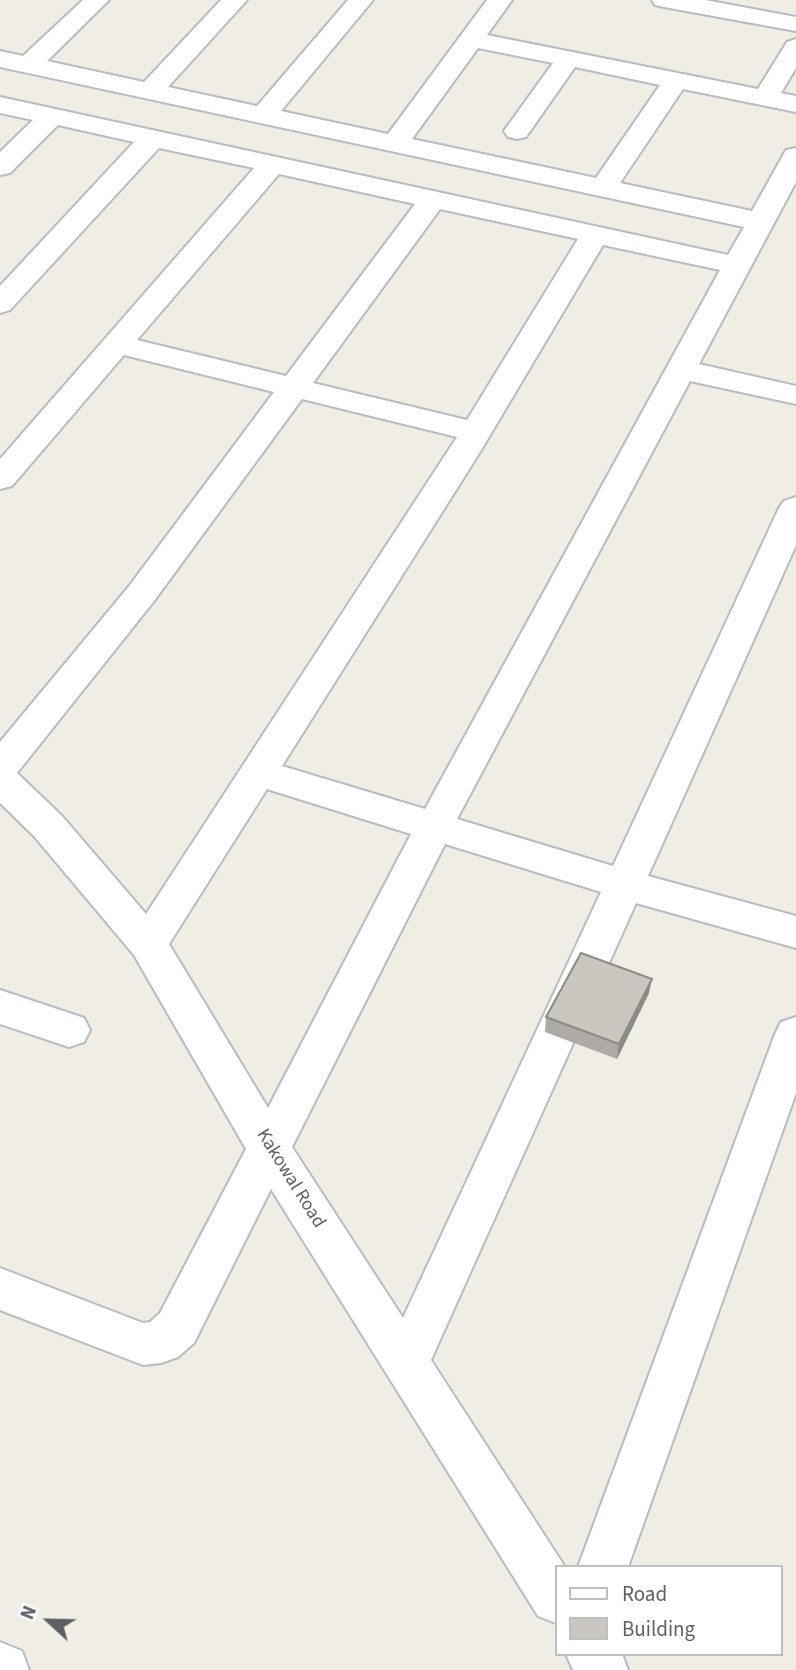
<!DOCTYPE html>
<html>
<head>
<meta charset="utf-8">
<style>
	body { margin:0 }
	#map { position:relative; width:796px; height:1670px; overflow:hidden; background:#efede4; font-family:"Source Sans 3",sans-serif }
	canvas { display:block }
	.legend { position:absolute; left:555px; top:1565px; width:228px; height:91px; box-sizing:border-box; background:#fff; border:2px solid #bebfc1; margin:0; padding:9px 12px; list-style:none; font-size:21px; color:#5c5f65 }
	.legend li { display:flex; align-items:center; gap:14px; height:35px }
	.legend b { width:35px; border:2px solid #bebfc1 }
	.north { position:absolute; left:14px; top:1586px; width:70px; height:70px; -webkit-text-stroke:5px #fff; paint-order:stroke; rotate:292deg; font-size:19px; font-weight:700; line-height:28px; text-align:center; color:#5c5f65 }
	.north::after { content:''; display:block; margin:auto; width:24px; height:32px; background:#5c5f65; clip-path:polygon(50% 0,100% 100%,50% 72%,0 100%) }
</style>
</head>
<body>
<div id="map">
<canvas width="796" height="1670"></canvas>
<ul class="legend">
<li><b style="height:9px;background:#fff"></b>Road</li>
<li><b style="height:19px;background:#cac7c1"></b>Building</li>
</ul>
<div class="north">N</div>
</div>
<script>
const ctx = document.querySelector('canvas').getContext('2d');
ctx.lineJoin = 'round';
const poly = rows => new Path2D(rows.map(r => 'M' + r).join(''));
function strokePath(path, color, width, dash) { ctx.strokeStyle = color; ctx.lineWidth = width; ctx.lineCap = dash ? 'butt' : 'round'; ctx.setLineDash(dash || []); ctx.stroke(path); }
function paint(path, color) { ctx.fillStyle = color; ctx.fill(path, 'evenodd'); }
function write(font, color, halo, rows, align = 'center') {
  ctx.font = font + ' "Source Sans 3",sans-serif'; ctx.lineWidth = 5; ctx.setLineDash([]); ctx.textBaseline = 'middle'; ctx.strokeStyle = halo; ctx.fillStyle = color; for (const [text, x, y, turn = 0] of rows) {
    ctx.save(); ctx.translate(x, y); ctx.rotate((+turn || 0) * Math.PI / 180); ctx.textAlign = isNaN(turn) ? turn : align; if (halo) ctx.strokeText(text, 0, 0); ctx.fillText(text, 0, 0); ctx.restore();
  }
}
const minor = poly([
	[83,0,109,0,47,61,144,82,221,0,247,0,168,87,257,106,348,0,373,0,281,111,388,134,487,0,512,0,487,35,758,89,787,42,796,39,796,68,781,93,796,96,796,112,683,89,620,183,752,211,786,150,796,148,796,182,699,364,796,386,796,404,690,381,457,819,613,866,779,508,784,501,796,497,796,545,648,876,796,916,796,948,636,903,431,1360,565,1567,556,1567,556,1623,538,1616,271,1189,194,1343,178,1357,161,1363,143,1365,0,1310,0,1268,143,1323,150,1322,160,1313,246,1149,134,955,34,836,0,803,0,742,130,585,274,392,124,355,12,486,0,489,0,459,254,168,159,148,10,310,0,313,0,286,134,142,58,125,10,173,0,175,0,152,33,120,0,113,0,97,728,255,744,227,0,67,0,51,23,56,83,0],
	[478,48,553,63,504,131,508,137,517,139,526,137,575,67,660,85,596,178,412,139,478,48],
	[279,174,415,204,286,376,137,340,279,174],
	[440,209,578,239,467,420,313,383,440,209],
	[603,245,720,270,425,809,282,766,480,452,603,245],
	[302,399,457,437,146,914,62,816,17,773,154,601,302,399],
	[267,789,411,834,268,1108,169,944,267,789],
	[445,844,601,892,403,1318,292,1147,445,844],
	[652,0,705,0,796,17,796,31,664,7,655,5,652,0],
	[0,990,84,1018,90,1030,84,1042,69,1047,0,1024,0,990],
	[796,1017,796,1093,628,1567,578,1567,775,1034,781,1022,796,1017],
	[0,1642,22,1651,29,1670,0,1670,0,1642],
	[566,1654,622,1654,628,1670,573,1670,566,1654]
]);
strokePath(minor, '#b9bbc0', 4);
paint(minor, '#fff');
paint(poly([
	[649,993,617,1059,545,1032,546,1017]
]), '#aeaba6');
paint(poly([
	[652,979,649,993,617,1059,619,1044]
]), '#8d8b87');
const building = poly([
	[581,953,652,979,619,1044,546,1017,581,953]
]);
paint(building, '#cac7c1');
strokePath(building, '#8d8b87', 2);
write('19px', '#5c5f65', '#fff', [
	["Kakowal Road",290,1179,58]
]);
</script>
</body>
</html>
